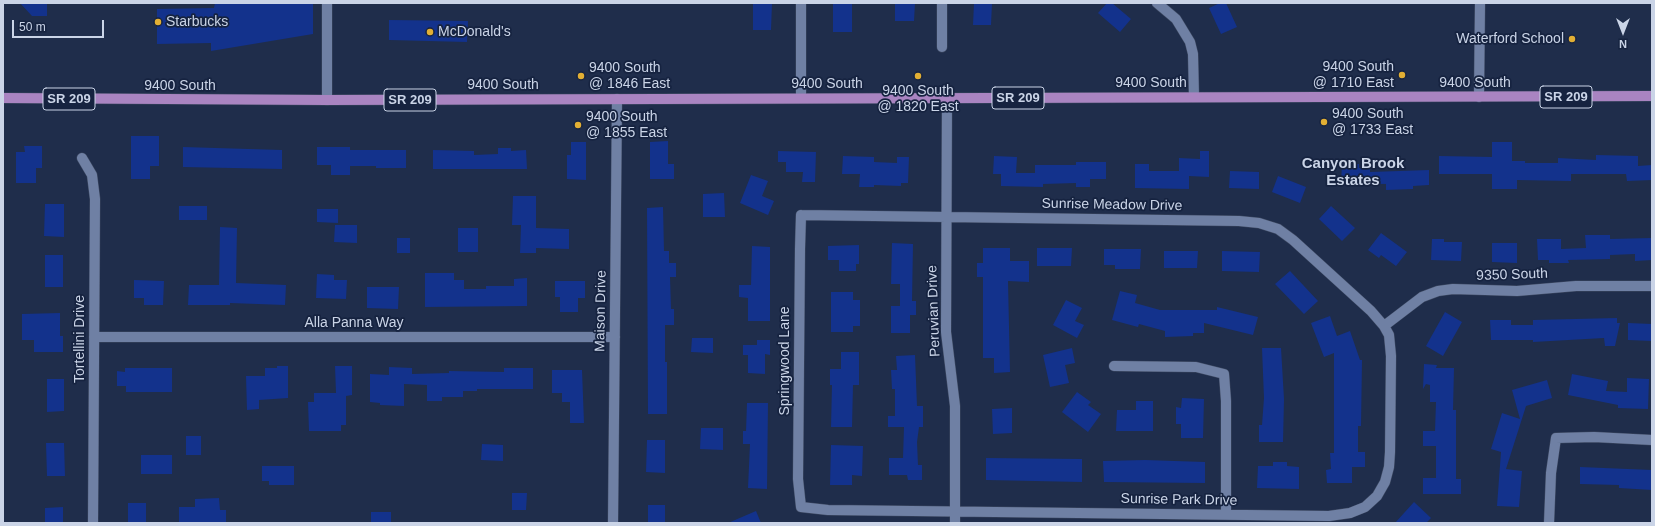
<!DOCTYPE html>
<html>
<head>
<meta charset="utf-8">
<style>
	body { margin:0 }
	#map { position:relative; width:1655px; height:526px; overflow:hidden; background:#1f2d4b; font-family:Helvetica,sans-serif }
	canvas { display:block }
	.frame { position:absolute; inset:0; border:4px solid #cad4e7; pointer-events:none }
	.north { position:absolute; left:1603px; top:12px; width:40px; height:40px; -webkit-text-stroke:3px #162340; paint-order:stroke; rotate:180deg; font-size:11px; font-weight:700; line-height:16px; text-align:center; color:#cad4e7 }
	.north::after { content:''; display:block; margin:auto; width:14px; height:18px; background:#cad4e7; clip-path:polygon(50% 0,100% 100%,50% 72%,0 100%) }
	.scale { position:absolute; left:12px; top:20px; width:92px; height:18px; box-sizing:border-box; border:2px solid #cad4e7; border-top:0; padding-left:5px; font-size:12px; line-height:14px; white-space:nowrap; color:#cad4e7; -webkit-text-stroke:3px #162340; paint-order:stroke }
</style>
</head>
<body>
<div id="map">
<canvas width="1655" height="526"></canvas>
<div class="frame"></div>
<div class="north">N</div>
<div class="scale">50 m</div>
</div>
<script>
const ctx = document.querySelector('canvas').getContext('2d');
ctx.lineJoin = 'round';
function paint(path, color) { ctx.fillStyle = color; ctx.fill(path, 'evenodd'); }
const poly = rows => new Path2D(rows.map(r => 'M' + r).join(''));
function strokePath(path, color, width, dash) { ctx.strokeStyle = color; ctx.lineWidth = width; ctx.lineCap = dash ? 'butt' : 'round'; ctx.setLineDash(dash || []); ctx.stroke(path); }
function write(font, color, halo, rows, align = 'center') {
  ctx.font = font + ' Helvetica,sans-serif'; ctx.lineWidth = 3.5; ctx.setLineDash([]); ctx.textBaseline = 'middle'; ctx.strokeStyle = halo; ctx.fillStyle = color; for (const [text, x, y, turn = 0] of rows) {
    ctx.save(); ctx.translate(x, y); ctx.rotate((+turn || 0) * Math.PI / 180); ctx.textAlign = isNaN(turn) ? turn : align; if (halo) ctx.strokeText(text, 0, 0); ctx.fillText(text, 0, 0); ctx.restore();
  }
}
paint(poly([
	[20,3,47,3,47,16,32,16],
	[215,3,313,3,313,34,211,51,211,43,157,44,157,9,214,8],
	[753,3,772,3,771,30,753,30],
	[833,3,852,3,852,32,833,32],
	[895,3,915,3,914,21,895,21],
	[974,3,992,3,991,25,973,25],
	[1107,3,1112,3,1131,19,1120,32,1098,13],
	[1220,3,1226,3,1237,27,1221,34,1209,8],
	[389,20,468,21,467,42,389,40],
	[131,136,159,136,159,166,150,166,150,179,131,179],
	[668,141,668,164,674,164,674,179,650,179,650,142],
	[571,142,586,142,586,180,567,179,567,155,571,155],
	[1492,142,1512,142,1512,161,1525,161,1525,163,1558,163,1558,158,1596,160,1596,155,1638,156,1638,166,1652,165,1652,180,1627,181,1626,174,1571,174,1571,181,1517,180,1517,189,1492,189,1492,174,1439,174,1439,156,1492,157],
	[24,146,42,146,42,168,36,168,36,183,16,183,16,152,25,152],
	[183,147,282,150,282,169,183,167],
	[317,147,350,147,350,150,406,150,406,168,376,168,376,166,350,166,350,175,331,175,331,165,317,165],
	[498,148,511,148,511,151,526,150,527,169,433,169,433,150,474,151,474,155,498,154],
	[778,151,816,152,815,182,802,182,803,172,786,172,786,162,778,162],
	[1200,151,1209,151,1209,177,1189,176,1189,189,1135,188,1135,164,1149,164,1149,171,1179,171,1179,158,1200,159],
	[843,156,874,157,874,162,897,163,897,157,909,157,908,183,901,183,901,186,874,185,874,187,859,187,860,174,842,174],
	[994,156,1017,157,1016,173,1035,173,1035,165,1076,165,1076,162,1106,162,1106,179,1090,179,1090,187,1076,187,1076,183,1043,184,1043,187,1001,186,1001,174,993,174],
	[1342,164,1359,164,1359,168,1370,168,1370,172,1429,170,1429,185,1413,186,1413,189,1386,190,1386,184,1341,183],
	[1230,171,1259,172,1259,189,1229,188],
	[751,175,768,181,762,196,774,201,768,215,740,203],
	[1278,176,1306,187,1300,203,1272,192],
	[724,193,725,217,703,217,703,194],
	[513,196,536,196,536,228,569,229,569,249,536,248,536,253,520,253,521,225,512,225],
	[45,204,64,204,64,237,44,236],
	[179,206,207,206,207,220,179,220],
	[1331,206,1355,228,1342,241,1319,219],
	[663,207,664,251,669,251,669,263,676,263,676,277,670,277,671,309,674,309,674,325,665,325,665,362,667,362,667,414,648,414,647,208],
	[317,209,338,209,338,223,317,222],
	[335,225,357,225,357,243,334,242],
	[220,227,237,228,236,283,286,285,285,305,230,303,230,305,188,305,189,285,219,285],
	[458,228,478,228,478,252,458,252],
	[1381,233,1407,252,1396,266,1381,255,1379,258,1368,250],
	[1585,235,1610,235,1610,239,1652,238,1652,260,1635,261,1635,254,1610,255,1610,259,1568,260,1569,263,1549,263,1549,260,1538,260,1537,239,1561,239,1561,249,1586,248],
	[397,238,410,238,410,253,397,253],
	[1432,239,1444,239,1444,242,1462,242,1461,261,1431,260],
	[892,243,913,244,912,301,916,301,916,315,910,315,910,333,891,333,891,306,900,306,900,284,891,284],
	[1492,243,1517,243,1517,263,1492,262],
	[859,245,859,264,856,264,856,271,839,271,839,260,828,260,828,246],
	[752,246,770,247,770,321,748,321,748,298,739,297,739,285,751,285],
	[983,248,1010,248,1010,261,1029,261,1029,282,1008,281,1010,372,994,373,994,358,983,358,983,277,977,277,977,263,983,263],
	[1037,248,1072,248,1071,266,1037,266],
	[1104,249,1141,249,1140,269,1115,269,1115,265,1104,265],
	[1164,251,1198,251,1197,268,1164,268],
	[1222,251,1260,252,1259,272,1222,271],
	[45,255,63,255,63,287,45,287],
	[1290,271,1318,301,1304,314,1275,284],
	[425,273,454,273,454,280,464,280,464,289,486,289,486,286,514,286,514,279,527,278,527,306,425,307],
	[317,274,334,275,334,280,347,280,346,299,316,298],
	[134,280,164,281,163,305,144,305,144,298,134,298],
	[555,281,585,281,585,298,578,298,578,312,560,312,560,297,555,297],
	[367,287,399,287,398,309,367,308],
	[1120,291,1137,295,1135,303,1160,310,1217,310,1217,307,1258,317,1253,335,1204,323,1204,333,1193,333,1193,336,1165,337,1165,331,1139,324,1138,327,1112,320],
	[831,292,853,292,853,300,860,300,860,326,853,326,853,332,831,332],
	[1066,300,1082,308,1075,321,1084,325,1077,338,1053,325],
	[1445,312,1462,322,1443,356,1426,346],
	[60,313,60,336,63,336,63,352,34,352,34,340,22,340,22,314],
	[1330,316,1337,336,1350,331,1360,360,1362,360,1361,426,1358,426,1358,452,1365,452,1365,467,1352,467,1352,483,1327,483,1326,470,1331,469,1330,453,1334,453,1334,353,1324,357,1311,323],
	[1617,318,1617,323,1620,323,1615,346,1605,346,1604,338,1533,342,1533,340,1491,340,1490,320,1511,320,1511,325,1533,325,1533,320],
	[1628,323,1652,324,1652,341,1628,340],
	[692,338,713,338,713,353,691,352],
	[757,340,770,340,770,355,765,354,765,374,748,373,748,355,743,355,743,345,757,345],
	[1072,348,1075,363,1065,365,1069,383,1050,387,1043,355],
	[1262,348,1281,348,1284,399,1283,442,1259,442,1259,425,1262,425,1264,398],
	[841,352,859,352,859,385,853,385,852,427,831,427,832,385,830,385,830,369,841,369],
	[915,355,917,406,923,406,923,427,919,427,917,442,918,465,922,465,922,480,908,480,907,475,889,475,889,458,903,458,904,427,888,427,888,416,895,416,895,389,892,389,891,370,897,370,896,356],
	[1424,364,1437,365,1436,368,1454,368,1453,410,1456,410,1456,479,1461,479,1461,494,1423,494,1423,478,1436,478,1436,446,1423,446,1423,431,1435,431,1436,402,1430,402,1430,385,1426,384,1423,389],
	[277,366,288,366,288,398,259,400,259,409,247,410,246,376,265,376,265,368,277,368],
	[335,366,352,366,352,395,346,396,346,425,341,425,341,431,309,431,308,402,314,402,314,393,336,393],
	[389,367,412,368,412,374,449,373,449,371,504,372,504,368,533,368,533,389,477,389,477,391,463,391,463,397,442,397,442,401,427,401,427,385,404,384,404,406,380,405,380,403,370,402,370,374,389,375],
	[125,368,172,368,172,392,126,392,126,386,117,386,117,371,125,372],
	[552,370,582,370,584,423,570,423,570,402,562,402,562,393,552,393],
	[1572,374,1608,381,1606,391,1627,392,1627,378,1649,379,1648,409,1618,408,1618,405,1568,395],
	[47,379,64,379,64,411,47,412],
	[1547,380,1552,398,1526,406,1506,469,1522,471,1519,507,1497,506,1501,452,1491,449,1502,413,1520,419,1512,390],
	[1077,392,1091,402,1088,405,1101,414,1088,432,1062,412],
	[1182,398,1204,399,1203,438,1181,438,1181,424,1176,424,1176,407,1181,408],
	[1136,401,1153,401,1153,431,1116,431,1117,410,1136,410],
	[747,403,768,403,767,489,748,488,750,444,743,444,743,431,746,431],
	[1012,408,1012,433,993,434,992,409],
	[701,428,723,428,723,450,700,449],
	[186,436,201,436,201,455,186,455],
	[647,440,665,440,665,473,646,472],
	[46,443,64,443,65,476,47,476],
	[482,444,503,445,503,461,481,460],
	[831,445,863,446,862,476,852,475,852,485,830,485],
	[141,455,172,455,172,474,141,474],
	[986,458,1082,459,1082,482,986,480],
	[1145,460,1205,462,1205,483,1104,482,1103,461],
	[1273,462,1287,462,1287,466,1299,467,1299,489,1257,488,1258,466,1273,466],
	[262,466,294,466,294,485,269,485,269,481,262,481],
	[1580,467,1652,470,1652,490,1619,488,1619,485,1580,484],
	[512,493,527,493,526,510,512,510],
	[219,498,220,510,226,510,226,523,179,523,179,507,195,507,195,499],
	[1414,502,1431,518,1426,523,1395,523],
	[128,503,146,503,146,523,128,523],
	[648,505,665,505,665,523,648,523],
	[63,507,63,523,45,523,45,508],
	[756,511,761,523,728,523],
	[371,512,391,512,391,523,371,523]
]), '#13328c');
const street = poly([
	[1157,3,1176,19,1190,42,1193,54,1194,97],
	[942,47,942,3],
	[1479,97,1480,3],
	[801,98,801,3],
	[947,98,946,332,955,406,955,523],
	[327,100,327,3],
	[82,158,92,175,95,199,93,523],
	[801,215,1239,221,1259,223,1278,229,1293,240,1371,311,1384,326,1389,335,1391,356,1390,452,1389,467,1385,482,1377,496,1365,507,1350,513,1329,516,828,510,801,507,798,479,800,249,801,215],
	[1384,326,1422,297,1438,291,1453,289,1517,291,1576,286,1652,286],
	[94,337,615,337],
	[1114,366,1196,367,1224,374,1226,401,1226,514],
	[613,523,617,99],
	[1549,523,1551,473,1556,438,1594,437,1652,440]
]);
const primary = poly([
	[3,98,327,100,1652,96]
]);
strokePath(street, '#3f4a63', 11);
strokePath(primary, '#3f4a63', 11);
strokePath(street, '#6f80a4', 10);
strokePath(primary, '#a984c1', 10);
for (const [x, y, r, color] of [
	[158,22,4,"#e2af34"],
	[430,32,4,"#e2af34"],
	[1572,39,4,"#e2af34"],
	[1402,75,4,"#e2af34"],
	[581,76,4,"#e2af34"],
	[918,76,4,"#e2af34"],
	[1324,122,4,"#e2af34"],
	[578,125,4,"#e2af34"]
]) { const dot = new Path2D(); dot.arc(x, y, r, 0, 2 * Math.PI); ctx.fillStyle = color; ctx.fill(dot); strokePath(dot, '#162340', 1.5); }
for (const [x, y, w] of [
	[1566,97,52],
	[1018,98,52],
	[69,99,52],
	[410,100,52]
]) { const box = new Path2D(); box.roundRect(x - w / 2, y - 11, w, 22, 3); ctx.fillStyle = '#162340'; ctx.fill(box); strokePath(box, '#cad4e7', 1); }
write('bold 13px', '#cad4e7', null, [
	["SR 209",1566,97],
	["SR 209",1018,98],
	["SR 209",69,99],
	["SR 209",410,100]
]);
write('14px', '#cad4e7', '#162340', [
	["Starbucks",166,22],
	["McDonald's",438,32],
	["Waterford School",1564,39,"right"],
	["9400 South",1394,67,"right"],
	["@ 1710 East",1394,83,"right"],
	["9400 South",589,68],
	["@ 1846 East",589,84],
	["9400 South",918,91,"center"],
	["@ 1820 East",918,107,"center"],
	["9400 South",1332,114],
	["@ 1733 East",1332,130],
	["9400 South",586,117],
	["@ 1855 East",586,133]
], 'left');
write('14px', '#cad4e7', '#162340', [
	["9400 South",1151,83],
	["9400 South",1475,83],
	["9400 South",827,84],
	["9400 South",503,85],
	["9400 South",180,86],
	["Sunrise Meadow Drive",1112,205,1],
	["9350 South",1512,275,-2],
	["Maison Drive",601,311,-89],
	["Peruvian Drive",934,311,-92],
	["Alla Panna Way",354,323],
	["Tortellini Drive",80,339,-90],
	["Springwood Lane",785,361,-90],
	["Sunrise Park Drive",1179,500,1]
]);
write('bold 15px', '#cad4e7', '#162340', [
	["Canyon Brook",1353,164],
	["Estates",1353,181]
]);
</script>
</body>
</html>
